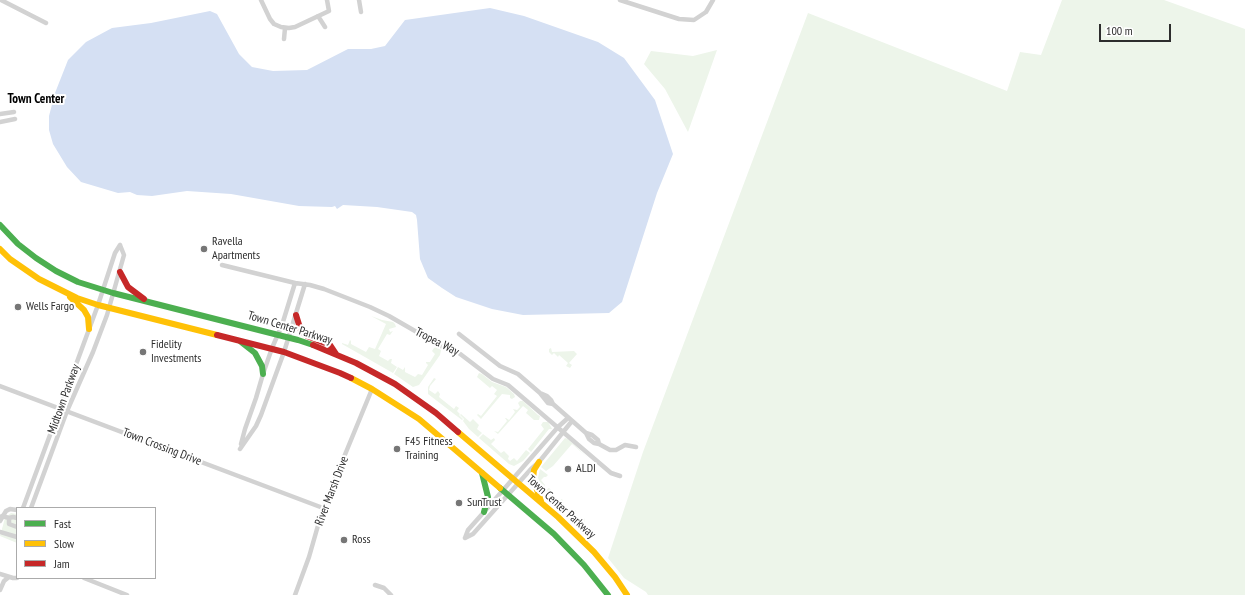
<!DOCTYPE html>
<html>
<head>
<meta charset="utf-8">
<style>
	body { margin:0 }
	#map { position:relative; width:1245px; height:595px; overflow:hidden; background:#fff; font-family:"PT Sans Narrow",sans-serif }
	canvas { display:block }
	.legend { position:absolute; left:16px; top:507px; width:140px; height:72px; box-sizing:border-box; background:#fff; border:1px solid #ababab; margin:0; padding:5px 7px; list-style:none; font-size:12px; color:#2d2d2d }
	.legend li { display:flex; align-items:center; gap:8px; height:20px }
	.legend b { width:20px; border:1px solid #ababab }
	.scale { position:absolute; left:1099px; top:24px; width:72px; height:18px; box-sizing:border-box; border:2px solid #2d2d2d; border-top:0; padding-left:5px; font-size:12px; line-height:14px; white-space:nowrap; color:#2d2d2d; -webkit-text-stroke:3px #fff; paint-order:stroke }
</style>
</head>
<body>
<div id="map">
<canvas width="1245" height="595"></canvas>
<ul class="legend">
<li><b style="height:5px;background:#4caf50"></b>Fast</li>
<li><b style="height:5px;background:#ffc107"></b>Slow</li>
<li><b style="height:5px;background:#c62828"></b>Jam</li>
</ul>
<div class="scale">100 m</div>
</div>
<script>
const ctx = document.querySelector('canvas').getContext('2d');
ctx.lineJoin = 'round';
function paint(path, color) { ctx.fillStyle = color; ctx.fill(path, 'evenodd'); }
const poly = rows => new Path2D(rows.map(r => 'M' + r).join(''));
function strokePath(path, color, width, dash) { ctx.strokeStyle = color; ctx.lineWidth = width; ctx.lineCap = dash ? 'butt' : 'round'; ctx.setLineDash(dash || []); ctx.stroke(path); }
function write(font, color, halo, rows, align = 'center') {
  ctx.font = font + ' "PT Sans Narrow",sans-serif'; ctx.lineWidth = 4; ctx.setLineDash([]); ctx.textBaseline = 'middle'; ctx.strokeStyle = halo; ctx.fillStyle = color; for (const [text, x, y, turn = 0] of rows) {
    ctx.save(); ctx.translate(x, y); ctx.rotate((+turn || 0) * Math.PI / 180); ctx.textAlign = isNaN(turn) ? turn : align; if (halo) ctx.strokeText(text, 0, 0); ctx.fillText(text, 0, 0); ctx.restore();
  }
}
paint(poly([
	[1062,0,1164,0,1245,29,1245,595,648,595,646,592,624,578,608,558,609,555,643,452,808,13,1007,91,1020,52,1041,55],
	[717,50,688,132,665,89,644,64,651,51,693,56],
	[371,316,382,320,393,322,395,324,396,327,389,329,390,332,393,331,390,335,387,334,378,349,381,351,379,356,388,361,390,359,392,359,391,363,397,367,393,373,342,344,342,343,348,345,350,340,351,341,351,344,366,352,369,347,375,349,386,324],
	[436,347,441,350,440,355,419,385,413,387,394,374,398,367,403,370,405,367,405,372,415,377,418,374,422,375,428,365,426,363,426,362,430,362,435,354,432,351,434,348],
	[551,348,552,352,574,351,577,354,569,363,572,365,570,368,566,366,568,363,559,355,558,357,554,353,552,355,549,352,549,349],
	[479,373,482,374,492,382,506,387,514,394,515,397,512,399,510,398,510,395,502,394,481,419,477,415,478,414,481,416,497,396,494,394,497,390,492,386,490,388,477,377],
	[434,378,436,379,430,386,429,390,435,394,438,391,440,394,439,397,454,409,456,406,459,408,457,411,460,414,459,415,463,419,462,420,428,394,428,387],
	[520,401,523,401,538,415,540,416,539,420,534,420,526,413,528,410,523,406,498,434,494,431,498,432,507,421,505,418,506,418,509,420,515,412,513,409,517,410,520,407,518,403],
	[461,414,470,422,473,419,479,425,477,429,482,433,478,437,469,429,463,421,464,419,460,415],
	[543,422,548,422,551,427,552,429,549,429,531,452,528,449,544,429,541,425],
	[483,434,491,440,494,438,495,440,491,444,501,453,504,451,509,456,508,459,510,461,514,458,517,461,526,450,530,453,523,461,514,466,509,464,479,438],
	[565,438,568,439,588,458,572,444,553,466,546,471,541,467],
	[540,469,548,475,546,477,544,477,541,480,545,485,544,488,546,490,549,488,551,490,549,492,559,501,562,499,563,501,561,503,572,512,575,510,576,511,574,514,581,520,583,518,585,519,583,527,573,516,543,489,538,478],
	[11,513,17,514,17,543,0,536,5,518]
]), '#edf5ea');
paint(poly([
	[490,8,524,16,598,42,624,58,655,100,673,154,657,193,622,302,609,313,523,315,492,309,456,297,442,288,428,278,420,259,417,220,416,215,412,212,377,207,343,205,337,209,335,206,332,207,299,206,231,194,187,191,152,196,137,195,130,192,118,193,81,182,67,167,53,144,49,130,49,116,55,93,68,60,86,42,112,28,151,23,210,11,217,14,239,54,252,67,273,71,307,70,348,49,371,49,385,46,405,20]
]), '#d5e0f3');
strokePath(poly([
	[1,0,46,23],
	[261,0,270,19,274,24,281,27,289,28,295,27,329,11,327,0],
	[359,0,361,12],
	[620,0,679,19,694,20,706,12,713,0],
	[318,16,325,27],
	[284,39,285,28],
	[0,114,14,112],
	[0,122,15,119],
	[222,265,295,283,310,285,324,289,370,307,389,316,441,346,455,350,493,379,508,385,611,473,620,476],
	[459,334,500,366,518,374,540,393,548,403,553,404,586,433,592,435,598,440,599,444],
	[0,386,323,508],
	[540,393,547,396,551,400,553,404],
	[586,433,589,439,594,443,599,444,610,450,616,450,625,445,636,447],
	[241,444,245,429,256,398,263,374,272,348,282,325,295,283],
	[240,449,256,426,261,415,284,352,305,284],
	[23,508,98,305,115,253,120,245],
	[31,508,67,411,93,352,107,315,124,255,120,245],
	[2,516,9,518,13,517,17,518],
	[9,518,9,524,17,527],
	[0,521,6,511,10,509,17,510],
	[0,532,17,537],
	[465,538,473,534,531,469,539,462,572,421],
	[465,538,468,530,484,512,558,427,568,418],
	[0,574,13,578,17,578],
	[84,578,127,595],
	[375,585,384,588,391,595],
	[0,590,4,581,9,577],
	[295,595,309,557,323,508,372,389]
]), '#d2d2d2', 4.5);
strokePath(poly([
	[0,225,18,244,36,258,56,271,78,282,113,293,298,340,313,345],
	[241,342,255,353,262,366,263,374],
	[482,473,488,497,484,512],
	[500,488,554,534,584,565,608,595]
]), '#4caf50', 6);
strokePath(poly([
	[0,249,10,259,39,279,77,298,98,305,217,335],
	[70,297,84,310,88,317,89,329],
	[351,378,372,389,419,419,500,488],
	[458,432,558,517,594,552,615,577,627,595],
	[539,462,534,470,533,479,541,501]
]), '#ffc107', 6);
strokePath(poly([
	[120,272,128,287,144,299],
	[296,315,301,331,307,336,330,345,336,354],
	[217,335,284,352,340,373,351,378],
	[313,345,356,363,395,384,436,413,458,432]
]), '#c62828', 6);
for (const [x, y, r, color] of [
	[204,249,4,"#767676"],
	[18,307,4,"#767676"],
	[143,352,4,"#767676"],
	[397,449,4,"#767676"],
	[568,469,4,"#767676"],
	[459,503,4,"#767676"],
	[344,540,4,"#767676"]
]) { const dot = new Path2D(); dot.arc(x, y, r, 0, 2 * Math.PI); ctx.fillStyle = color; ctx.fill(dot); strokePath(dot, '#fff', 1.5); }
write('12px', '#2d2d2d', '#fff', [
	["Ravella",212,242],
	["Apartments",212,256],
	["Wells Fargo",26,307],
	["Fidelity",151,345],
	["Investments",151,359],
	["F45 Fitness",405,442],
	["Training",405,456],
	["ALDI",576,469],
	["SunTrust",467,503],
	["Ross",352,540]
], 'left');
write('12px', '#2d2d2d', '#fff', [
	["Town Center Parkway",290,328,17],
	["Tropea Way",437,342,27],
	["Midtown Parkway",64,399,-70],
	["Town Crossing Drive",162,447,21],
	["River Marsh Drive",332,491,-69],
	["Town Center Parkway",561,507,42]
]);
write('bold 13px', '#000', '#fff', [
	["Town Center",36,99]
]);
</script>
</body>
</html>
